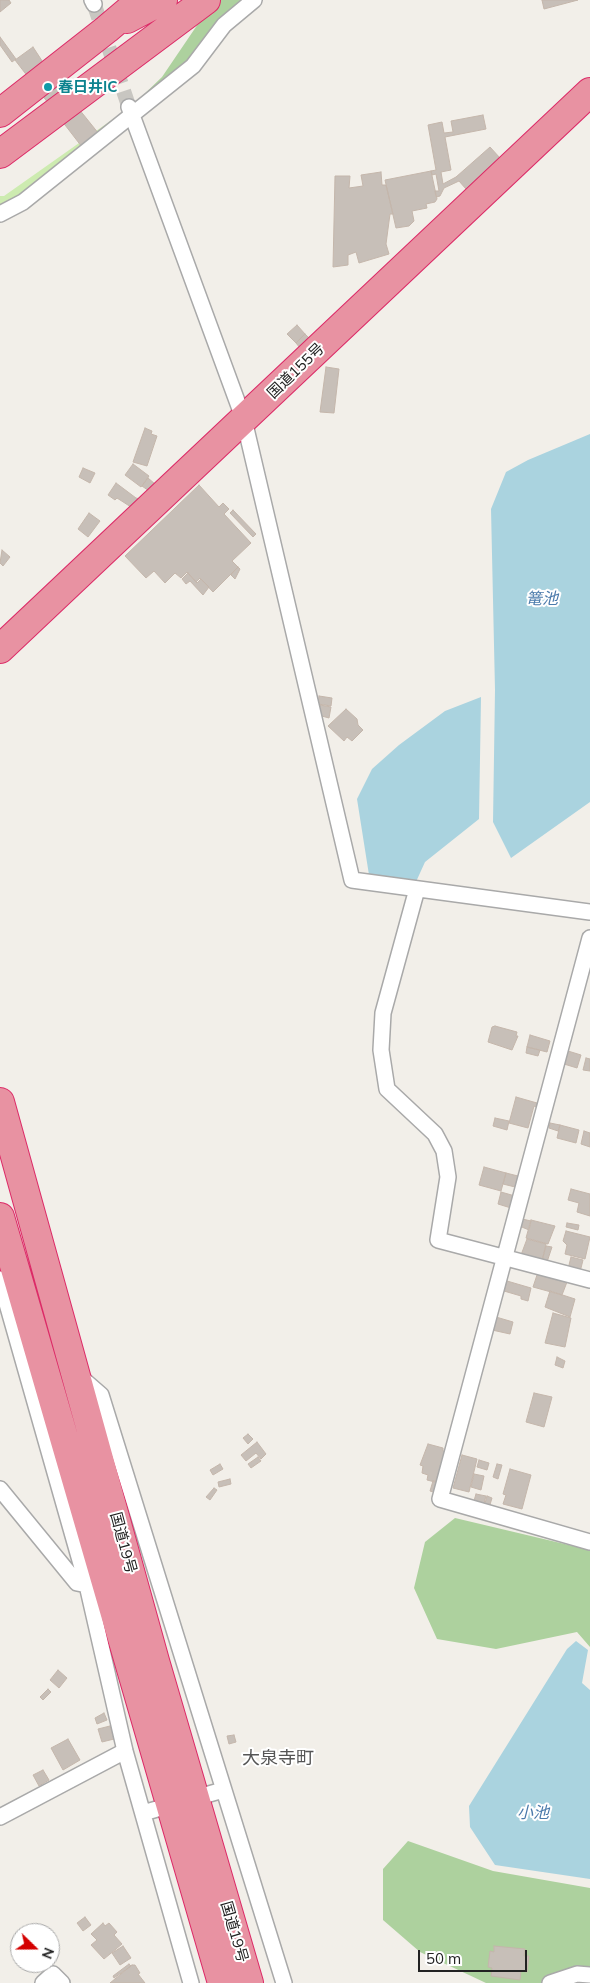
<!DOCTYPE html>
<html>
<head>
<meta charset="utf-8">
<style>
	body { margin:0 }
	#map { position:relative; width:590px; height:1983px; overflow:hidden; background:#f2efe9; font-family:Mulish,sans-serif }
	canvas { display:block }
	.north { position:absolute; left:10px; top:1923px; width:50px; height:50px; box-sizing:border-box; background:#fff; border:1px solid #a7a7a7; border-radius:50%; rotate:112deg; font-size:14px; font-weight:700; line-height:20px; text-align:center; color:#222 }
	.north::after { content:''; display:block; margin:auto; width:18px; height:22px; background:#d40000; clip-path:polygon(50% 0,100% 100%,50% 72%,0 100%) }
	.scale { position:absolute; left:418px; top:1950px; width:109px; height:22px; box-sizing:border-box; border:2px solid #222; border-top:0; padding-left:6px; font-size:15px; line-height:18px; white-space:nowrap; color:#222; -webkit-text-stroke:4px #fff; paint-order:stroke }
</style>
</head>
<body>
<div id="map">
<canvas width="590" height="1983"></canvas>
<div class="north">N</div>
<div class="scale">50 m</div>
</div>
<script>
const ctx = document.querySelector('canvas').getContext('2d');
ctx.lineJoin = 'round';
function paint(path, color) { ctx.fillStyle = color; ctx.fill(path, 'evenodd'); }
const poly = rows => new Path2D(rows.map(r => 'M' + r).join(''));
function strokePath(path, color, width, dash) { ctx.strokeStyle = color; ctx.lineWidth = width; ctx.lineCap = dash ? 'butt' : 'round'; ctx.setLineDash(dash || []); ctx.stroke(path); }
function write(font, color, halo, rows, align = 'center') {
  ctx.font = font + ' Mulish,"Noto Sans JP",sans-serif'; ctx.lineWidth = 4; ctx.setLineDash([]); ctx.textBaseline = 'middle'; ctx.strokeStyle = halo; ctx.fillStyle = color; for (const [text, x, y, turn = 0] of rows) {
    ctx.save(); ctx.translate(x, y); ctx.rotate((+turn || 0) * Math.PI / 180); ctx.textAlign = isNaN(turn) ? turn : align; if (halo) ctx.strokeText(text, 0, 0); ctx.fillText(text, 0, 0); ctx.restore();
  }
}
paint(poly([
	[123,112,123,115,0,209,0,196,4,196]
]), '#cdebb0');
paint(poly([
	[220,0,245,0,188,64,137,101,162,77,202,18],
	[455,1518,590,1550,590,1647,577,1632,496,1649,437,1639,414,1588,425,1542],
	[408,1841,493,1871,590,1888,590,1983,486,1983,420,1952,383,1920,383,1869]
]), '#add19e');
paint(poly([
	[590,434,590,802,511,858,493,822,495,690,491,509,506,472,528,460],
	[481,697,479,819,425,862,415,884,369,875,357,799,372,769,399,745,445,711],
	[576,1641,588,1650,582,1683,590,1690,590,1879,495,1865,470,1827,469,1806,567,1649]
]), '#aad3df');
const building = poly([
	[0,0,9,0,11,3,0,12,0,0],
	[542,0,578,0,544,9,542,0],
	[0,37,16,59,12,62,0,45,0,37],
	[33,47,50,73,99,134,82,147,15,60,33,47],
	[483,115,486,129,445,137,451,170,441,172,443,184,456,177,490,147,500,158,466,189,459,181,444,188,440,196,436,197,435,191,439,191,436,174,432,175,431,171,436,170,428,125,442,122,444,133,453,132,451,121,483,115],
	[431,171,437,199,435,202,426,204,427,208,412,211,414,221,409,226,396,228,385,180,431,171],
	[381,172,382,185,386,185,393,214,390,214,386,244,389,254,359,263,356,252,348,255,348,265,333,267,335,176,350,176,349,188,363,186,361,175,381,172],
	[297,325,305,334,296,343,287,334,297,325],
	[305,334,310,339,300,348,296,343,305,334],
	[326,367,339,369,334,413,320,412,326,367],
	[145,428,152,431,151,434,157,436,147,466,133,462,145,428],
	[133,464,149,476,141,487,125,475,133,464],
	[83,468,95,473,90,483,79,477,83,468],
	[148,478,155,484,149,491,142,486,148,478],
	[116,483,136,498,140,499,131,507,117,498,115,500,108,495,116,483],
	[199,485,219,507,223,503,229,509,224,514,251,543,232,561,238,567,213,592,200,578,196,582,187,572,181,578,175,573,165,583,154,571,146,578,125,556,199,485],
	[233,510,256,534,253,537,230,513,233,510],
	[89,513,100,521,88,537,78,529,89,513],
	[2,550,10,557,3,566,0,563,2,550],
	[238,567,240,569,235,579,231,575,238,567],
	[188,573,197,583,201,579,209,587,203,595,190,581,186,584,182,579,188,573],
	[319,696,332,698,331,706,318,704,319,696],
	[320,705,331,707,329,718,318,715,320,705],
	[346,709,357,719,358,725,363,730,352,741,347,737,344,741,328,726,346,709],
	[495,1026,517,1032,516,1036,518,1036,512,1050,488,1042,492,1027,495,1026],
	[530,1035,550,1041,547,1052,527,1047,530,1035],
	[527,1047,540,1050,538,1056,526,1053,527,1047],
	[568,1051,581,1055,577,1068,564,1064,568,1051],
	[586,1058,590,1059,590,1071,583,1070,586,1058],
	[516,1097,537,1103,536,1107,534,1106,528,1128,509,1123,516,1097],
	[495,1118,509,1121,507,1130,493,1126,495,1118],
	[550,1123,560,1125,558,1131,549,1128,550,1123],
	[560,1125,579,1130,576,1143,557,1138,560,1125],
	[584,1131,590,1133,590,1147,581,1144,584,1131],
	[484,1167,506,1173,501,1191,479,1185,484,1167],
	[506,1173,518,1176,515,1187,503,1184,506,1173],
	[571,1189,590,1194,590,1216,577,1212,579,1203,568,1200,571,1189],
	[501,1192,515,1196,511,1208,498,1204,501,1192],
	[518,1218,531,1221,529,1230,517,1225,518,1218],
	[531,1220,555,1226,548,1244,526,1238,531,1220],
	[567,1223,579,1225,578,1230,566,1227,567,1223],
	[566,1231,590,1237,585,1259,565,1254,567,1245,563,1241,566,1231],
	[527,1239,546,1244,542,1261,521,1255,527,1239],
	[546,1246,552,1247,547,1262,542,1261,546,1246],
	[571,1257,583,1260,580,1272,568,1269,571,1257],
	[538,1272,566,1279,567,1282,562,1295,533,1287,538,1272],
	[507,1281,531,1288,528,1301,521,1299,521,1296,504,1291,507,1281],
	[550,1291,575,1299,570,1317,545,1307,550,1291],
	[553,1313,571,1318,565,1347,545,1343,553,1313],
	[496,1317,513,1322,510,1334,492,1330,496,1317],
	[557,1357,565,1361,563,1368,555,1365,557,1357],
	[534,1393,552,1397,544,1427,526,1422,534,1393],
	[248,1434,253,1439,248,1444,243,1438,248,1434],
	[257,1442,266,1454,261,1459,256,1453,246,1461,241,1455,257,1442],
	[428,1444,443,1448,443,1451,447,1452,435,1482,427,1480,428,1475,422,1473,423,1466,420,1465,428,1444],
	[462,1455,477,1459,469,1492,453,1488,462,1455],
	[258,1457,261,1461,251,1468,248,1464,258,1457],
	[479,1460,489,1463,487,1470,477,1467,479,1460],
	[220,1464,223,1469,213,1475,210,1470,220,1464],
	[497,1464,502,1465,498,1479,493,1477,497,1464],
	[510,1469,531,1475,522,1509,503,1504,506,1495,503,1494,510,1469],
	[474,1474,484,1476,481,1490,471,1487,474,1474],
	[230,1479,231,1484,219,1487,218,1482,230,1479],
	[433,1481,439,1482,437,1493,430,1491,433,1481],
	[214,1488,217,1490,210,1500,206,1497,214,1488],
	[476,1494,486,1496,483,1507,473,1504,476,1494],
	[487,1496,492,1498,489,1508,484,1507,487,1496],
	[58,1670,67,1678,59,1688,50,1680,58,1670],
	[48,1689,51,1692,43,1700,40,1697,48,1689],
	[104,1713,107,1720,97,1724,95,1718,104,1713],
	[110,1726,114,1739,102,1742,98,1729,110,1726],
	[234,1735,236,1742,229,1744,227,1736,234,1735],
	[68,1739,80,1760,63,1770,51,1748,68,1739],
	[43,1770,49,1780,39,1786,33,1775,43,1770],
	[85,1917,91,1925,83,1931,77,1923,85,1917],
	[103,1923,105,1926,109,1923,117,1932,114,1935,122,1944,104,1959,91,1945,97,1940,91,1934,103,1923],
	[123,1946,131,1958,120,1965,112,1953,123,1946],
	[494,1946,525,1949,524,1956,529,1956,527,1972,521,1971,520,1980,491,1976,492,1968,488,1967,490,1951,494,1952,494,1946],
	[129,1964,131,1966,114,1978,113,1976,129,1964],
	[132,1965,135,1965,140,1973,138,1974,145,1983,110,1983,132,1965]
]);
paint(building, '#c7bfb8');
strokePath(building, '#c4b6ab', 1);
strokePath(poly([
	[94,4,129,107]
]), '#c8c6c1', 15, [15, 8]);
const street = poly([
	[92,0,94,4],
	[129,107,244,420,352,880,590,912],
	[0,214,23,202,193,66,224,25,254,0],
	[417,889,383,1013,381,1050,387,1089,435,1134,444,1151,448,1177,438,1240,590,1280],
	[590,938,440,1499,590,1542],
	[0,1279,87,1585,125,1751,191,1983],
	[78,1375,101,1395,284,1983],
	[0,1489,77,1583,87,1585],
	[143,1813,223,1790],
	[0,1817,125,1751],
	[43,1983,53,1974,62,1983],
	[550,1983,577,1974,590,1975]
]);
const highway = poly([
	[127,19,163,0],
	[0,113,107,29,141,0],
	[0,154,206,0],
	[0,649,590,92],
	[0,1102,155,1661,249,1983],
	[0,1217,222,1983]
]);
strokePath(street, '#a9a9a9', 18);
strokePath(highway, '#dc2a67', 30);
strokePath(street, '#fff', 15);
strokePath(highway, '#e892a2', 28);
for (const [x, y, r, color] of [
	[48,87,5,"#0f9aa8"]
]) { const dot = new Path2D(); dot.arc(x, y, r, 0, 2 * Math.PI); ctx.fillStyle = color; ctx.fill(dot); strokePath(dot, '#fff', 2); }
write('bold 15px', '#0d838f', '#fff', [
	["春日井IC",58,87]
], 'left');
write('15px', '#222', '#fff', [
	["国道155号",296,371,-44],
	["国道19号",123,1543,75],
	["国道19号",234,1932,74]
]);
write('italic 16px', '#4a7aab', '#fff', [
	["篭池",542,599],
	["小池",533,1813]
]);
write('18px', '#555', '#fff', [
	["大泉寺町",278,1759]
]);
</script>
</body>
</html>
